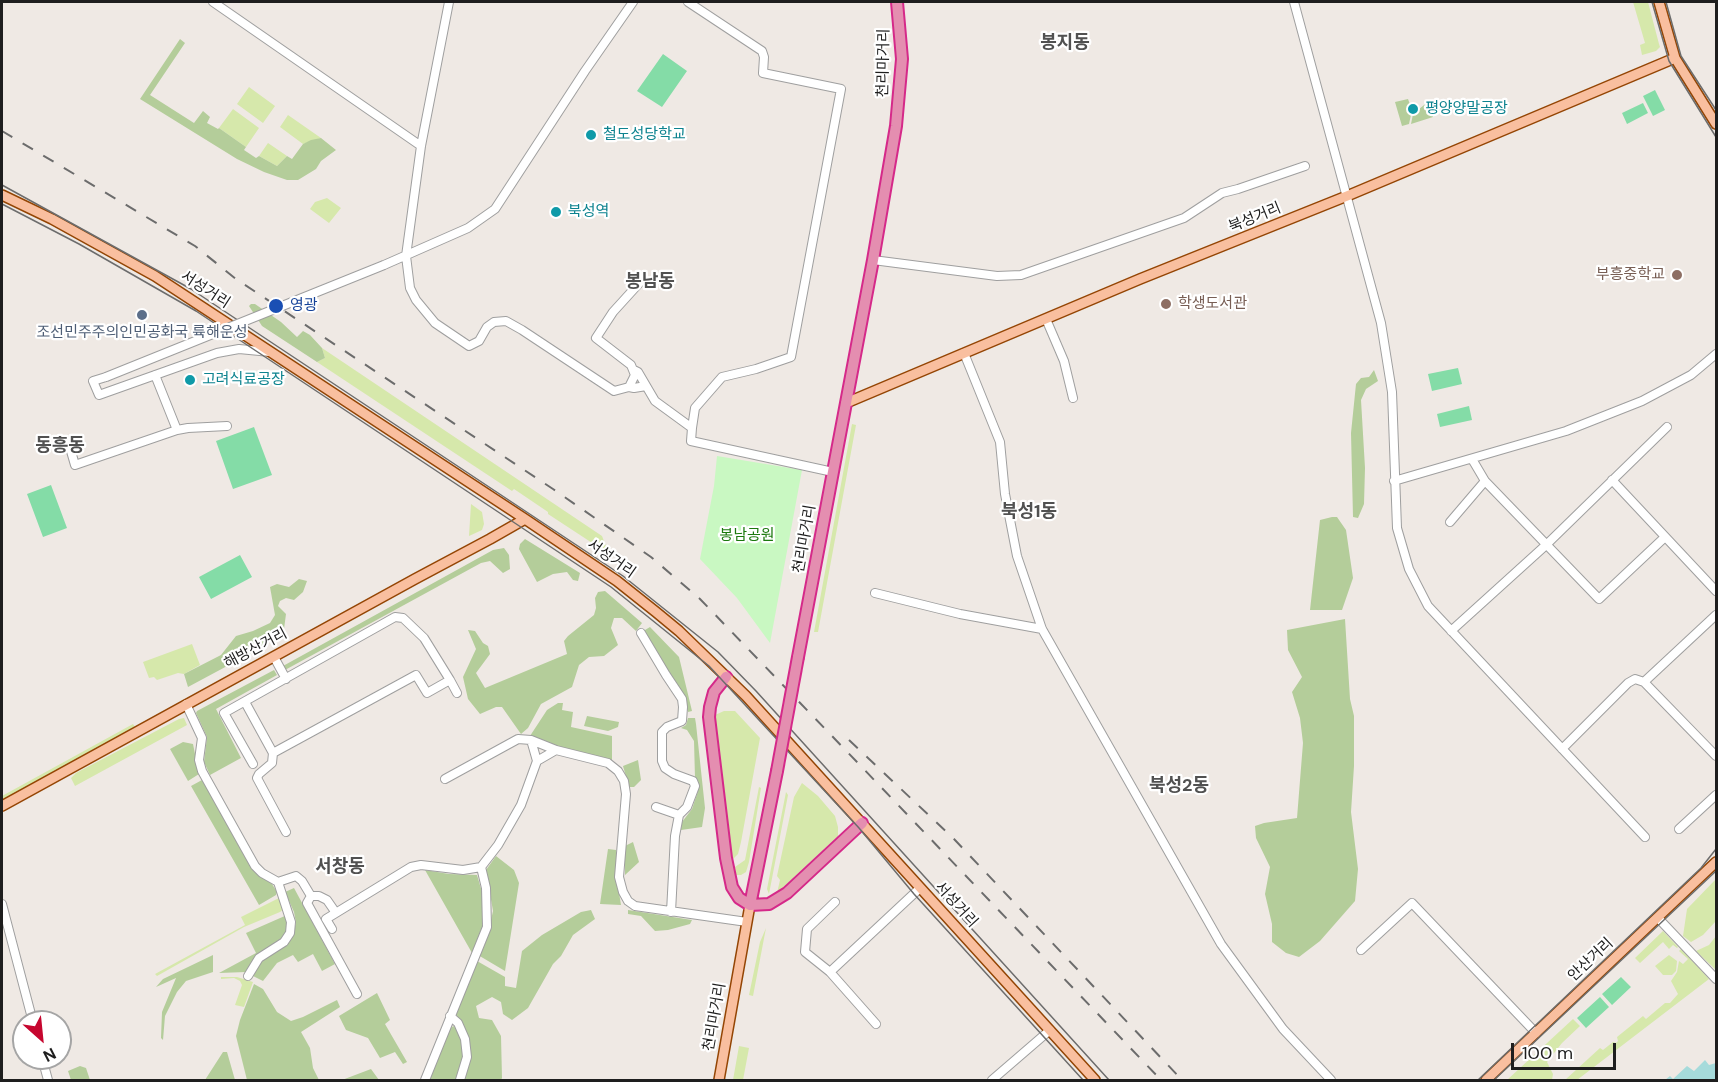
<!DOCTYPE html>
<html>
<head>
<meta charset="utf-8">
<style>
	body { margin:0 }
	#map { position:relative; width:1718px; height:1082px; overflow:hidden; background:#efe9e4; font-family:"DM Sans",sans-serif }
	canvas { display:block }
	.frame { position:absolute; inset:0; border:3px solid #1e1e1e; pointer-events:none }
	.north { position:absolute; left:12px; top:1010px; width:60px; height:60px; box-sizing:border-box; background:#fff; border:2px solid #a5a5a5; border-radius:50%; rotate:153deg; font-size:16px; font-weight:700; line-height:24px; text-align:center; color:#1e1e1e }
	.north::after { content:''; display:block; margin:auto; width:21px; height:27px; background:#c6062f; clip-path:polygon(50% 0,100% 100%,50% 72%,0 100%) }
	.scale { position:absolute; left:1511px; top:1043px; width:105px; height:27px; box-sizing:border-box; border:3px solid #1e1e1e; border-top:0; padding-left:8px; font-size:18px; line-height:21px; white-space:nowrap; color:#1e1e1e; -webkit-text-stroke:4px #fff; paint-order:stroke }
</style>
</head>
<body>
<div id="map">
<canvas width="1718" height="1082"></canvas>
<div class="frame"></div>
<div class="north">N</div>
<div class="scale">100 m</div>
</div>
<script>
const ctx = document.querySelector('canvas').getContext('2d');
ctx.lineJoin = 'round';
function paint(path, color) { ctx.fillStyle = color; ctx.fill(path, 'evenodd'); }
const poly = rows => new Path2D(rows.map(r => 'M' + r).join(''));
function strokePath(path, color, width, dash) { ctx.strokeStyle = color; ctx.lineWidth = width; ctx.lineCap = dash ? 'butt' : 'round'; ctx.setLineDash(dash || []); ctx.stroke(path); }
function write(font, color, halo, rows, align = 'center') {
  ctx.font = font + ' "DM Sans","Noto Sans KR",sans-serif'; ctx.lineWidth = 4.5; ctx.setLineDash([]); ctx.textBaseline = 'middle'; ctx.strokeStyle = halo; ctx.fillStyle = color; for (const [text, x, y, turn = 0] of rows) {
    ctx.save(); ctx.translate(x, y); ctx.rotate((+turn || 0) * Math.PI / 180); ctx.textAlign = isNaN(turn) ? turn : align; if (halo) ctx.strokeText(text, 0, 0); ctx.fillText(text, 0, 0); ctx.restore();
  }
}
paint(poly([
	[1633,2,1648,2,1659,44,1660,47,1656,51,1642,55,1640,45,1645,43],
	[249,87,275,106,263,123,237,104],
	[233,109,259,128,246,147,219,128],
	[288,115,321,138,303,144,280,127],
	[268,143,287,156,277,166,259,156],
	[327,198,341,208,329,223,310,209,315,202],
	[322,348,602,536,609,554,548,514,548,512,514,489,512,491,317,362,325,358],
	[852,424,856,425,818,632,814,632],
	[471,504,482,512,484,524,482,530,469,536],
	[192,644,200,665,184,674,178,673,157,680,154,677,149,678,143,662],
	[724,711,735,711,760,738,741,842,738,854,732,860,714,720,715,715],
	[184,718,187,725,75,786,71,778,76,773,179,719],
	[133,724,135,727,2,801,2,796],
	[802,783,818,796,835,816,838,827,838,836,777,893,780,880,777,876,794,797],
	[759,787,761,788,749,862,746,872,741,875,736,875,735,867,745,860],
	[786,792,788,795,769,894,767,889],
	[1716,879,1716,921,1703,935,1691,942,1683,936,1687,909],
	[281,897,284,909,280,912,244,927,157,976,155,974,245,925,241,917],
	[766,928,753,996,749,995,760,942],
	[1663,931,1678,947,1677,948,1673,945,1669,949,1663,942,1640,963,1635,958],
	[1716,936,1716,970,1696,951,1709,945],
	[1681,949,1709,979,1577,1080,1565,1080,1600,1048,1603,1050,1613,1042,1616,1043,1618,1041,1617,1037,1643,1016,1646,1019,1665,1003,1670,1003,1678,994,1671,981,1677,972,1679,961,1683,964,1688,959,1679,951],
	[1669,955,1677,961,1676,971,1672,975,1663,975,1655,966],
	[221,977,237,977,253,982,244,1007,235,1005,242,985,240,981,234,978,221,979],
	[1573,1019,1580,1026,1562,1043,1547,1062,1553,1074,1552,1080,1507,1080],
	[739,1046,749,1048,743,1080,733,1080]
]), '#d6e8ab');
paint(poly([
	[180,39,185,43,150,95,194,123,203,111,210,117,207,123,218,129,219,128,246,147,244,150,256,158,259,156,277,166,287,156,292,159,303,144,311,140,321,138,336,150,321,161,316,169,298,180,287,180,264,172,237,159,140,99],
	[1408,99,1412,110,1409,124,1402,126,1395,102],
	[1429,101,1433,117,1411,124,1413,114],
	[251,304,255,304,281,322,297,337,303,331,310,335,322,348,325,358,317,362,262,326,249,306],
	[1374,370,1378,381,1366,389,1361,400,1365,468,1364,504,1358,518,1353,517,1351,433,1356,384,1361,378,1369,377],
	[1332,517,1337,517,1346,530,1353,578,1342,610,1310,610,1320,520],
	[525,539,580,573,578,581,573,580,567,572,553,574,537,582,519,549,520,544],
	[504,548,509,555,510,569,503,573,490,561,481,563,285,670,283,666,493,550],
	[299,579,307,581,303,592,294,600,286,598,280,601,278,606,286,614,284,629,257,650,188,687,184,674,221,655,236,636,253,631,270,623,275,615,270,587,277,584,289,587],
	[605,591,642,623,636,631,622,618,614,618,611,628,618,645,604,656,589,657,579,665,572,687,541,704,528,728,521,734,502,707,496,707,480,714,468,699,463,677,476,649,468,630,475,631,483,643,488,646,490,654,476,673,485,688,567,654,564,641,568,636,594,615,596,608,595,598,598,592],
	[1345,619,1350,699,1354,716,1354,766,1351,812,1358,869,1355,901,1320,941,1299,957,1286,953,1272,942,1272,924,1265,894,1270,867,1256,838,1255,826,1264,823,1297,818,1303,743,1300,718,1292,692,1302,677,1288,650,1287,630],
	[650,627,679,657,692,711,688,712,681,690,644,634,645,630],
	[274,670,277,675,216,709,241,758,210,775,204,762,207,737,196,713,197,711],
	[558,703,563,703,562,710,573,712,571,727,612,736,612,761,562,748,530,736,547,710],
	[587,716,619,722,618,727,608,731,584,726],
	[688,718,695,718,696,724,705,808,702,827,681,830,682,822,692,809,698,791,695,778,694,741,687,730,681,728,686,725],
	[183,742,193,744,199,774,188,781,170,749],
	[638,760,641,780,634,787,629,787,623,766],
	[202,780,251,866,255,872,272,884,277,892,276,895,259,905,191,786],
	[633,842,639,862,625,875,625,846],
	[608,849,616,850,617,880,621,905,600,904],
	[496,856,514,870,519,883,505,971,478,955,487,938,493,911,486,870],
	[425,870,449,874,477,875,482,892,484,911,483,928,472,953],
	[294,888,335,964,322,971,313,954,298,962,293,955,277,963,263,981,251,975,257,964,293,932,296,923,294,912,285,892],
	[591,910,595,919,573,935,561,956,553,964,528,1008,512,1020,503,1014,501,1002,492,997,476,1006,479,1018,492,1020,501,1036,502,1078,501,1080,464,1080,470,1056,466,1036,455,1011,477,961,505,977,505,986,516,988,522,951,542,935,581,912],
	[628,910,692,920,690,924,668,930,655,931,641,916,628,914],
	[287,915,288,924,286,933,279,942,246,972,219,973,256,953,246,933],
	[213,955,213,972,186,981,177,992,165,1016,163,1040,161,1038,162,1012,176,978,156,987,163,979],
	[254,984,263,989,277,1012,291,1021,303,1017,337,1000,340,1007,301,1032,310,1048,313,1068,319,1080,247,1080,236,1036,240,1020],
	[377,993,390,1020,385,1024,407,1062,403,1064,395,1052,380,1058,368,1038,346,1030,339,1016],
	[454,1026,462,1040,462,1065,456,1080,429,1080,450,1028],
	[223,1052,227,1052,235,1080,205,1080],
	[80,1066,86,1068,90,1080,71,1080,68,1071],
	[371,1069,379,1080,336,1080,342,1080]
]), '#b4cd9a');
paint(poly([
	[717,456,802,470,770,643,737,598,700,559,714,486]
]), '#c9f8c2');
paint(poly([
	[663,54,687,71,662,107,637,91],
	[1655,90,1665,110,1653,116,1643,96],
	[1643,103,1648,113,1627,124,1622,113],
	[1458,368,1462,384,1432,391,1428,374],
	[1469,406,1472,420,1440,427,1437,414],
	[254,427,272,475,233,489,216,441],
	[51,485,67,528,43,537,27,494],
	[240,555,252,577,211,599,199,577],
	[1621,977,1631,987,1612,1005,1602,994],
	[1600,997,1609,1007,1586,1028,1577,1018]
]), '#84dca7');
paint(poly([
	[1705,1060,1709,1065,1716,1063,1716,1080,1665,1080,1670,1076,1673,1079,1687,1066,1694,1071]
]), '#a6dbdb');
const minor = poly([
	[213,2,421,146],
	[449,2,421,146,406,256,410,288,416,300,435,323,469,346,479,341,487,327,494,322,506,321,522,330,614,391,629,387,635,375,631,365,596,338,613,312,643,279],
	[688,2,762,51,764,57,763,73,841,89,791,357,756,369,722,377,695,408,692,428],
	[1294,2,1381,323,1392,392,1397,528,1409,569,1428,606,1645,837],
	[873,260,997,276,1021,275,1184,218,1222,193,1238,189,1305,166],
	[384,265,468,228,495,209,585,71,633,2],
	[1046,319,1064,361,1073,398],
	[964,353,1000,442,1005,494,1017,556,1042,629,1221,944,1283,1029,1331,1080],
	[634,370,638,372,655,401,692,428,691,441,833,472],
	[155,375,177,430],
	[106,377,93,381,99,395,217,353,239,349,270,352],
	[629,387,634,388,646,386],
	[68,441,75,465,177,430,188,428,227,426],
	[1472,459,1485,481,1599,599,1665,537],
	[1612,480,1716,591],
	[1394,481,1566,431,1642,401,1691,375,1716,354],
	[1450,522,1485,481],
	[875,593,960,614,1042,629],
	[1451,631,1546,545,1667,427],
	[641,633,666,675,682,699,683,707,682,721,667,727,662,732,662,761,665,768,674,774,693,781,695,786,687,807,679,815,675,836,671,912],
	[274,657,286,679],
	[450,680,457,693],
	[1644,682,1716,615],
	[245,702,273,753,416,675,427,693,450,680,424,638,403,618,395,617,224,713,253,764],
	[186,704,202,738,199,760,202,771,255,866,262,873,278,882,296,876,302,881,311,896,307,903,357,994],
	[531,740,537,761],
	[1562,749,1628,683,1635,679,1644,682,1716,756],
	[273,753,272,763,259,774,257,778,286,832],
	[445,779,518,739,531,740,556,750],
	[656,807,679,815],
	[1679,829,1716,795],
	[311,896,319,896,327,900,336,913],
	[835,902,807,929,805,952,830,972,876,1024],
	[2,904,33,1022],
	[1658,918,1716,979],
	[332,929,326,919,411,867,421,865,463,870,481,867,498,845,521,805,537,761,556,750,608,763,618,771,624,781,626,794,619,877,623,892,628,901,635,906,747,922],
	[1361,950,1412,903,1536,1033],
	[830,972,920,888],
	[248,976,259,958,284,942,290,933,291,922,278,882],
	[450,1016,458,1023,465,1039,467,1057,460,1080],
	[42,1058,48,1080],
	[425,1080,487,927,486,888,481,867],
	[992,1080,1050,1030]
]);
const major = poly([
	[1659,2,1675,58,1716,124],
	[2,195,52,219,155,276,525,519,617,581,656,612,679,631,746,696,1095,1080],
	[846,403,1140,279,1347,196,1675,58],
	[2,806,415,579,490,539,525,519],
	[719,1080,750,905],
	[1486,1080,1716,862]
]);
const highway = poly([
	[798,657,873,260,896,126,902,59,897,2],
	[726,677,714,692,710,707,709,717,726,858,732,887,739,898,750,905,769,904,787,893,862,823],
	[750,905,777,771]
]);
strokePath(minor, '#9f9f9f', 10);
strokePath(major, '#944504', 12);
strokePath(highway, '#d52989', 14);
strokePath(minor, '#fff', 8);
strokePath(major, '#f9bf9f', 9);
strokePath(highway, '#e48eb0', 10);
strokePath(poly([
	[1652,2,1669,61,1716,137],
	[1666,2,1681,56,1716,110],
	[2,185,191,289,623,576,718,652,756,691,1109,1080],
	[2,204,79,244,196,311,611,587,709,666,859,828,914,894,1083,1080],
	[1478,1080,1701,868,1716,849],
	[1494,1080,1716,871]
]), '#6c6c6c', 1.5);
strokePath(poly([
	[2,131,195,246,236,279,553,489,651,557,700,599,857,762,1161,1080],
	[849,740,954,839,1182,1080]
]), '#6c6c6c', 2, [12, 12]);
const minorBridge = poly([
	[106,377,384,265]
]);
const highwayBridge = poly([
	[777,771,798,657]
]);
strokePath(minorBridge, '#9f9f9f', 10, []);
strokePath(highwayBridge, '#d52989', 14, []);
strokePath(minorBridge, '#fff', 8);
strokePath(highwayBridge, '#e48eb0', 10);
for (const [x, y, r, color] of [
	[1413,109,6,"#0f9aa8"],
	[591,135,6,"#0f9aa8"],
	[556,212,6,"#0f9aa8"],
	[1677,275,6,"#8d6e63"],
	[1166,304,6,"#8d6e63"],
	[276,306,8,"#1a4fb4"],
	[142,315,6,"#5c6f8a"],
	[190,380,6,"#0f9aa8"]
]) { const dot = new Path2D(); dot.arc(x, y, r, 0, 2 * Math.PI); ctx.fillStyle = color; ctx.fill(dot); strokePath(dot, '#fff', 2); }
write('15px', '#1e1e1e', '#fff', [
	["천리마거리",884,63,-89],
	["북성거리",1255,218,-22],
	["서성거리",205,290,33],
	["천리마거리",805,539,-80],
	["서성거리",611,559,35],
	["해방산거리",256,649,-28],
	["서성거리",956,905,48],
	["안산거리",1591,960,-43],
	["천리마거리",715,1017,-80]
]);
write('15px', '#0d838f', '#fff', [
	["평양양말공장",1425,109],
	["철도성당학교",603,135],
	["북성역",568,212],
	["고려식료공장",202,380]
], 'left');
write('15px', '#785e54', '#fff', [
	["부흥중학교",1665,275],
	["학생도서관",1178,304,"left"]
], 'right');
write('15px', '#164399', '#fff', [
	["영광",290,306]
], 'left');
write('15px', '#4e5e75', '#fff', [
	["조선민주주의인민공화국 륙해운성",142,333]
]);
write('15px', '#1c790e', '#fff', [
	["봉남공원",747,536]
]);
write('bold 18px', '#515151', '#fff', [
	["봉지동",1065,43],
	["봉남동",650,282],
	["동흥동",60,446],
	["북성1동",1029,512],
	["북성2동",1179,786],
	["서창동",340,867]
]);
</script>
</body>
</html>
